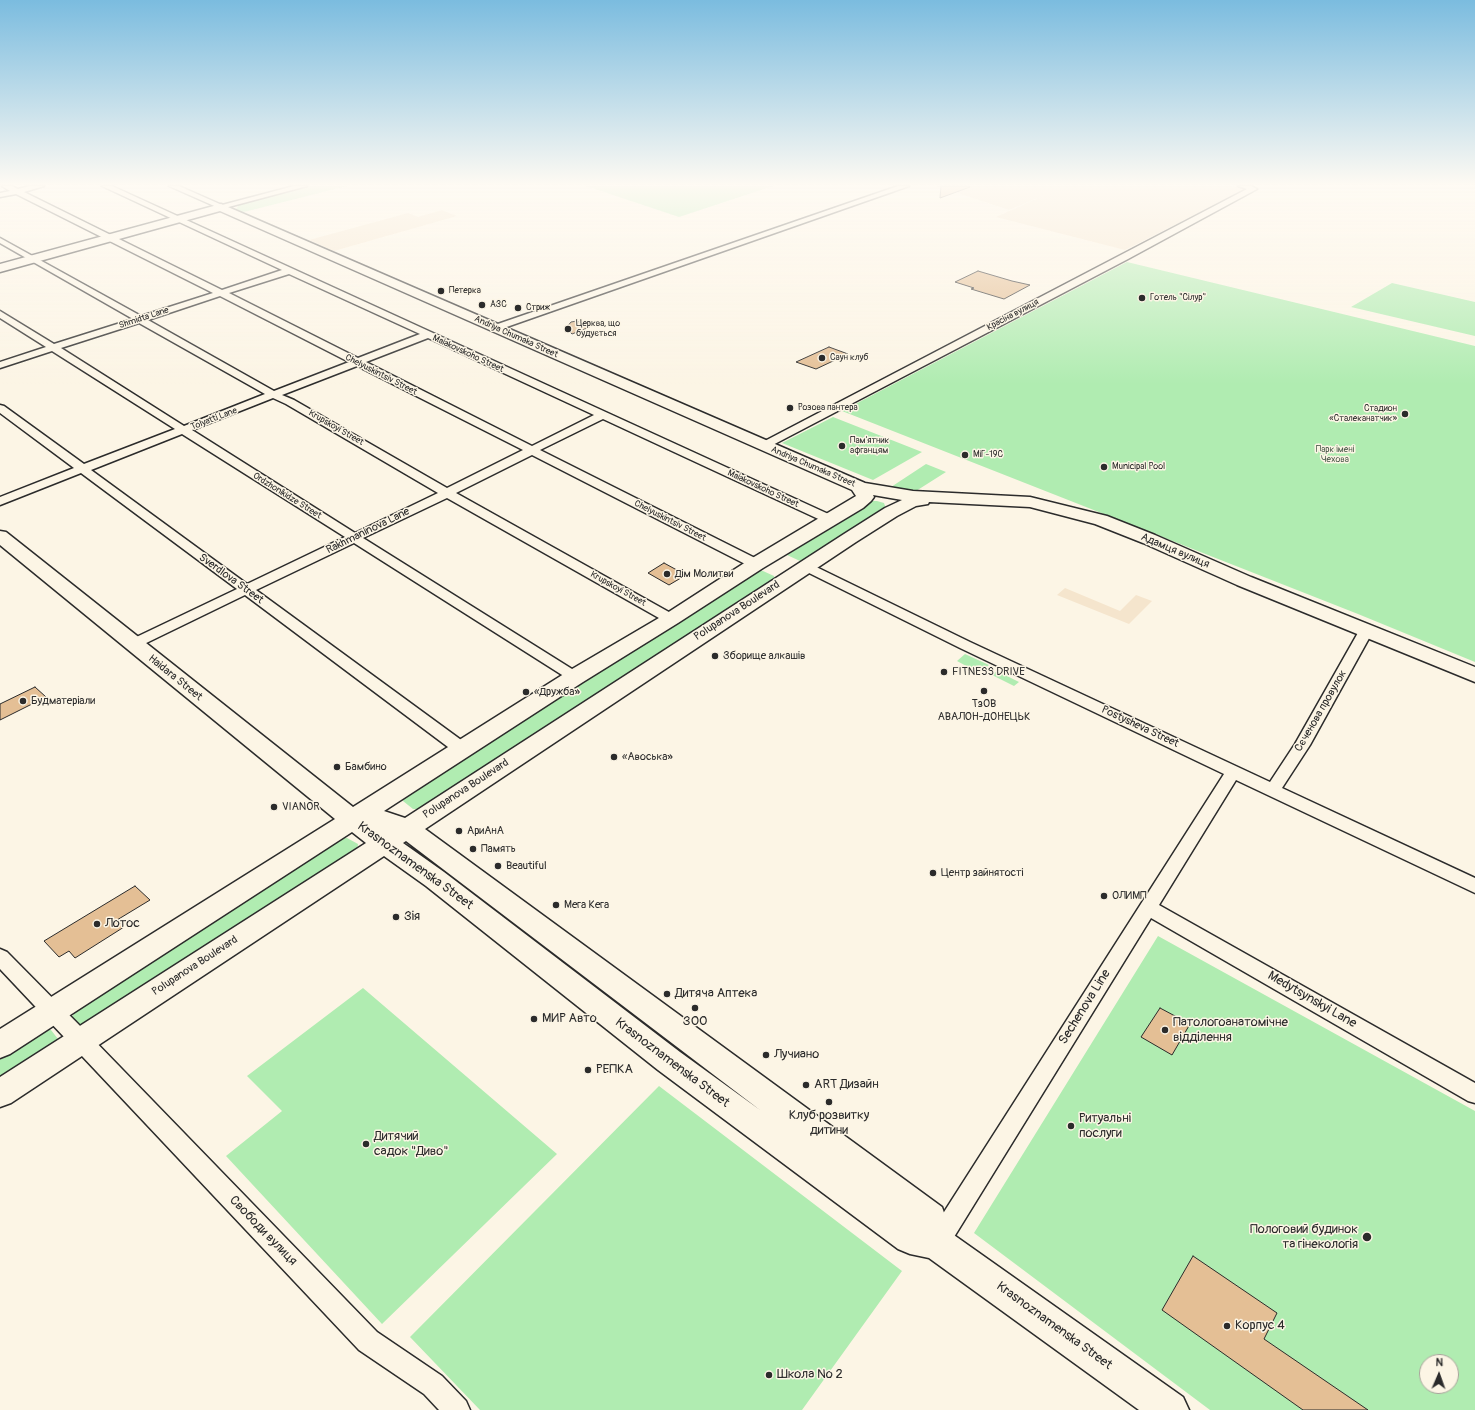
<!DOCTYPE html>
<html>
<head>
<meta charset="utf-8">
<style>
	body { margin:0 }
	#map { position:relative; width:1475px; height:1410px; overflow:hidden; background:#fcf5e5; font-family:Pangolin,sans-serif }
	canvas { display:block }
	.north { position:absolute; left:1419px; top:1354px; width:40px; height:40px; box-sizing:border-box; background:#fcf5e5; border:1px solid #a8a49b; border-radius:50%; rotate:2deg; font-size:11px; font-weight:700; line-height:16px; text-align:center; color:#2b2b2b }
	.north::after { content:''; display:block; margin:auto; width:14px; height:18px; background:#2b2b2b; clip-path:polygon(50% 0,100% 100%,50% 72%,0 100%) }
</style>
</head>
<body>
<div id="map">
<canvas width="1475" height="1410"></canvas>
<div class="north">N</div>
</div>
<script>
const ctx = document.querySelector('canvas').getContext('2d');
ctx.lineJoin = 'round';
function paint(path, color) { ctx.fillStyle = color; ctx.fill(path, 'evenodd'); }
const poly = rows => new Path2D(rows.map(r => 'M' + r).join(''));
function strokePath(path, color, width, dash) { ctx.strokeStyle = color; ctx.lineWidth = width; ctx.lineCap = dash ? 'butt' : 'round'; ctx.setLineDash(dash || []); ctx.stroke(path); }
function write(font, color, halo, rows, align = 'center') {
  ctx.font = font + ' Pangolin,sans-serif'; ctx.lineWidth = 3; ctx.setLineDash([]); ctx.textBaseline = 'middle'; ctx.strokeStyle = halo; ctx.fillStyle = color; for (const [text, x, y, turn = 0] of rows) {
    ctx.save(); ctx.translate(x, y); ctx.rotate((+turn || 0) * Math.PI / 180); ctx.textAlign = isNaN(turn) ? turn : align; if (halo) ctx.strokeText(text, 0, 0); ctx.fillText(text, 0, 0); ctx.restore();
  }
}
paint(poly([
	[937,186,1231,186,1246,189,1125,250,996,217,1045,195,1009,210],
	[442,210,457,216,334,251,309,240,408,213,418,217],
	[1065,588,1120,611,1136,595,1152,601,1129,624,1057,595]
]), '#f5e5cd');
paint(poly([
	[311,186,347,186,248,211,242,212,236,209,239,205],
	[586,186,773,186,679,217],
	[1127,262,1475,346,1475,662,1358,614,842,411],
	[1392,283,1475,302,1475,336,1351,307],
	[833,417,922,452,873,480,782,443],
	[926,464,946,472,916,491,888,489],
	[870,501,877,501,884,503,885,506,883,511,806,560,800,561,787,555,787,552],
	[756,571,763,571,774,576,775,580,419,809,413,809,403,801,404,795],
	[965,654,989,665,979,673,957,661],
	[997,671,1019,682,1014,686,992,675],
	[335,838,347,838,358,844,357,851,80,1026,72,1017,80,1004],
	[413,845,921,1232,406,850],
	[1158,936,1475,1111,1475,1410,1210,1410,974,1233],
	[1427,1362,1451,1362,1451,1386,1427,1386],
	[363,988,557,1154,382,1324,226,1156,282,1111,247,1076],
	[39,1030,51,1030,58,1039,58,1047,0,1085,0,1055],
	[659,1086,902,1271,802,1410,480,1410,410,1337]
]), '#b0ecb1');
const building = poly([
	[941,186,969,186,970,187,940,198,941,186],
	[978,271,1012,281,1030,285,1004,299,971,289,974,288,955,282,978,271],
	[577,321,590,327,572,334,566,328,571,322,577,321],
	[829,347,848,354,816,369,796,362,829,347],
	[664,563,686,575,669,585,648,573,664,563],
	[35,687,46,697,0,720,0,704,35,687],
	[135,886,150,900,117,920,124,927,75,958,69,951,59,957,44,941,135,886],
	[1160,1008,1190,1024,1172,1055,1141,1037,1160,1008],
	[1193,1256,1277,1313,1264,1339,1368,1410,1303,1410,1162,1310,1193,1256]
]);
paint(building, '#e4bf95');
strokePath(building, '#2b2b2b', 1);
const street = poly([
	[2,186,12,186,18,189,30,186,44,186,24,192,222,290,282,270,102,186,112,186,835,517,837,520,835,523,827,523,603,419,540,450,761,561,762,564,761,567,751,567,532,455,456,493,676,616,678,619,676,622,671,623,666,622,447,498,363,538,580,674,582,677,580,680,575,682,570,680,354,543,256,590,468,745,470,749,468,753,462,754,456,753,245,595,138,647,133,648,128,647,126,644,128,641,237,589,81,473,0,505,0,497,74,468,0,413,0,405,4,406,84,464,175,429,52,351,0,368,0,362,46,347,0,318,0,311,54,344,133,319,0,243,0,238,141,316,213,293,16,194,0,197,0,193,10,191,2,186],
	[289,274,420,334,358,358,229,293,289,274],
	[220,296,349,362,274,391,148,320,220,296],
	[139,323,265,394,184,426,61,348,139,323],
	[428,338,594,415,532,446,366,362,428,338],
	[357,366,523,450,447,488,294,400,282,395,357,366],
	[273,398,286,404,438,493,355,533,192,430,273,398],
	[182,434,345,537,247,584,91,470,182,434],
	[169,186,179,186,222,205,294,186,307,186,221,209,169,186],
	[898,186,909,186,498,330,495,331,490,328,492,326,898,186],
	[1238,186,1251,186,1257,189,1128,259,767,448,759,448,757,446,759,444,1247,189,1238,186],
	[806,562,970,642,1270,782,1295,744,1359,631,1361,628,1366,627,1371,628,1373,631,1310,745,1282,788,1475,878,1475,893,1236,780,1159,905,1475,1083,1475,1103,1468,1101,1151,918,946,1250,938,1253,930,1250,926,1242,930,1234,1224,774,960,648,801,569,800,566,801,563,806,562],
	[0,949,7,952,88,1034,377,1332,442,1376,466,1401,470,1410,439,1410,424,1394,359,1350,0,969,0,949]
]);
const secondary = poly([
	[221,204,865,483,913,491,1030,497,1107,516,1155,535,1251,577,1475,667,1475,682,1237,585,1143,543,1095,524,1030,507,929,502,928,504,916,506,897,516,856,542,425,829,942,1207,951,1233,1183,1397,1189,1410,1139,1410,929,1258,910,1254,898,1249,658,1070,426,886,384,856,11,1103,0,1107,0,1077,366,843,352,832,10,1054,0,1058,0,1029,335,819,0,545,0,531,6,532,353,807,567,672,664,615,749,560,856,496,852,490,220,211,0,272,0,264,221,204],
	[873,495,902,500,885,508,844,534,405,818,384,811,583,682,678,623,763,568,863,508,871,501,874,497,873,495],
	[406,841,760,1110,680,1052,444,872,403,843,406,841]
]);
strokePath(street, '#2b2b2b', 3);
strokePath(secondary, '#2b2b2b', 3);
paint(street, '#fcf5e5');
paint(secondary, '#fcf5e5');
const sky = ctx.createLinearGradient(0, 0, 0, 384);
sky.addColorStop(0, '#7bbcdf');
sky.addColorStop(0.48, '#fefaf3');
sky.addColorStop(1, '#fefaf300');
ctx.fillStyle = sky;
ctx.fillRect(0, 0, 1475, 384);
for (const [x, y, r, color] of [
	[441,291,4,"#2b2b2b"],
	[1142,298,4,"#2b2b2b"],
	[482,305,4,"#2b2b2b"],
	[518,308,4,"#2b2b2b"],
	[568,329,4,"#2b2b2b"],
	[822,358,4,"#2b2b2b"],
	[790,408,4,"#2b2b2b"],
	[1405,414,4,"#2b2b2b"],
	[842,446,4,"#2b2b2b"],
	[965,455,4,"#2b2b2b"],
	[1104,467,4,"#2b2b2b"],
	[667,574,4,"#2b2b2b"],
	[715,656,4,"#2b2b2b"],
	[944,672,4,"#2b2b2b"],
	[984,691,4,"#2b2b2b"],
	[526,692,4,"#2b2b2b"],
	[23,701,4,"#2b2b2b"],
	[614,757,4,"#2b2b2b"],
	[337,767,4,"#2b2b2b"],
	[274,807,4,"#2b2b2b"],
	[459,831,4,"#2b2b2b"],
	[473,849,4,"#2b2b2b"],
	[498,866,4,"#2b2b2b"],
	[933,873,4,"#2b2b2b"],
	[1104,896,4,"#2b2b2b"],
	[556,905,4,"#2b2b2b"],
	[396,917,4,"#2b2b2b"],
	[97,924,4,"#2b2b2b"],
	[667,994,4,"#2b2b2b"],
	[695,1008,4,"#2b2b2b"],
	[534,1019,4,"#2b2b2b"],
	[1165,1030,4,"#2b2b2b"],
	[766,1055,4,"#2b2b2b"],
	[588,1070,4,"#2b2b2b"],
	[806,1085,4,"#2b2b2b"],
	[829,1102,4,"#2b2b2b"],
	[1071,1126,4,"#2b2b2b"],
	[366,1144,4,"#2b2b2b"],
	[1367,1237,5,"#2b2b2b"],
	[1227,1326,4,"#2b2b2b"],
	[769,1375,4,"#2b2b2b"]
]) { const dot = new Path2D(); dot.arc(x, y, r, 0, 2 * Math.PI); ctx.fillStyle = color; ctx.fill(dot); strokePath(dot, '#fcf5e5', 1.5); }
write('9px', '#2b2b2b', '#fcf5e5', [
	["Петерка",449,291],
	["Готель \"Сілур\"",1150,298],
	["АЗС",490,305],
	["Стриж",526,308],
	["Церква, що",576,324],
	["будується",576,334],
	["Саун клуб",830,358],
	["Розова пантера",798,408],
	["Стадион",1397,409,"right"],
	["«Сталеканатчик»",1397,419,"right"],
	["Пам'ятник",850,441],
	["афганцям",850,451],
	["МіГ-19С",973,455],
	["Municipal Pool",1112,467]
], 'left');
write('9px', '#2b2b2b', '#fcf5e5', [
	["Красіна вулиця",1013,315,-28],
	["Shmidta Lane",144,318,-18],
	["Andriya Chumaka Street",516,337,24],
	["Maiakovskoho Street",468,354,25],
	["Chelyuskintsiv Street",381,375,27],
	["Tolyatti Lane",214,419,-21],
	["Krupskoyi Street",336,428,30],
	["Andriya Chumaka Street",813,467,23],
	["Maiakovskoho Street",763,489,25],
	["Ordzhonikidze Street",287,496,32],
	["Chelyuskintsiv Street",670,521,27],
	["Krupskoyi Street",618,589,29]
]);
write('9px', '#4c5b4c', '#fcf5e5', [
	["Парк імені",1335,450],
	["Чехова",1335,460]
]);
write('11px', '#2b2b2b', '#fcf5e5', [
	["Rakhmaninova Lane",368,531,-26],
	["Адамця вулиця",1175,551,23],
	["Sverdlova Street",231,579,36],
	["Polupanova Boulevard",737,611,-33],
	["Haidara Street",175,678,39],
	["Сєченова провулок",1321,711,-60],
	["Postysheva Street",1140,727,25],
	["Polupanova Boulevard",466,789,-33],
	["Polupanova Boulevard",195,966,-33]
]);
write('11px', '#2b2b2b', '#fcf5e5', [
	["Дім Молитви",675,574],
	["Зборище алкашів",723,656],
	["FITNESS DRIVE",952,672],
	["«Дружба»",534,692],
	["Будматеріали",31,701],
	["ТзОВ",984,704,"center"],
	["АВАЛОН-ДОНЕЦЬК",984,717,"center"],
	["«Авоська»",622,757],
	["Бамбино",345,767],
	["VIANOR",282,807],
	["АриАнА",467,831],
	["Память",481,849],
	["Beautiful",506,866],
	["Центр зайнятості",941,873],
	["ОЛИМП",1112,896],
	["Мега Кега",564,905]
], 'left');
write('13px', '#2b2b2b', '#fcf5e5', [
	["Krasnoznamenska Street",415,866,36],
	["Medytsynskyi Lane",1312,1000,30],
	["Sechenova Line",1085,1007,-58],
	["Krasnoznamenska Street",672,1063,37],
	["Свободи вулиця",263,1231,46],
	["Krasnoznamenska Street",1054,1326,36]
]);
write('13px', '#2b2b2b', '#fcf5e5', [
	["Зія",404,917],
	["Лотос",105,924],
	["Дитяча Аптека",675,994],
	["МИР Авто",542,1019],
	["ЗОО",695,1022,"center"],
	["Патологоанатомічне",1173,1023],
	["відділення",1173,1038],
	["Лучиано",774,1055],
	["РЕПКА",596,1070],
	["ART Дизайн",814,1085],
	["Клуб розвитку",829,1116,"center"],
	["дитини",829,1131,"center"],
	["Ритуальні",1079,1119],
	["послуги",1079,1134],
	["Дитячий",374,1137],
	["садок \"Диво\"",374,1152],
	["Пологовий будинок",1358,1230,"right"],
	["та гінекологія",1358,1245,"right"],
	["Корпус 4",1235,1326],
	["Школа № 2",777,1375]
], 'left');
</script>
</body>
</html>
